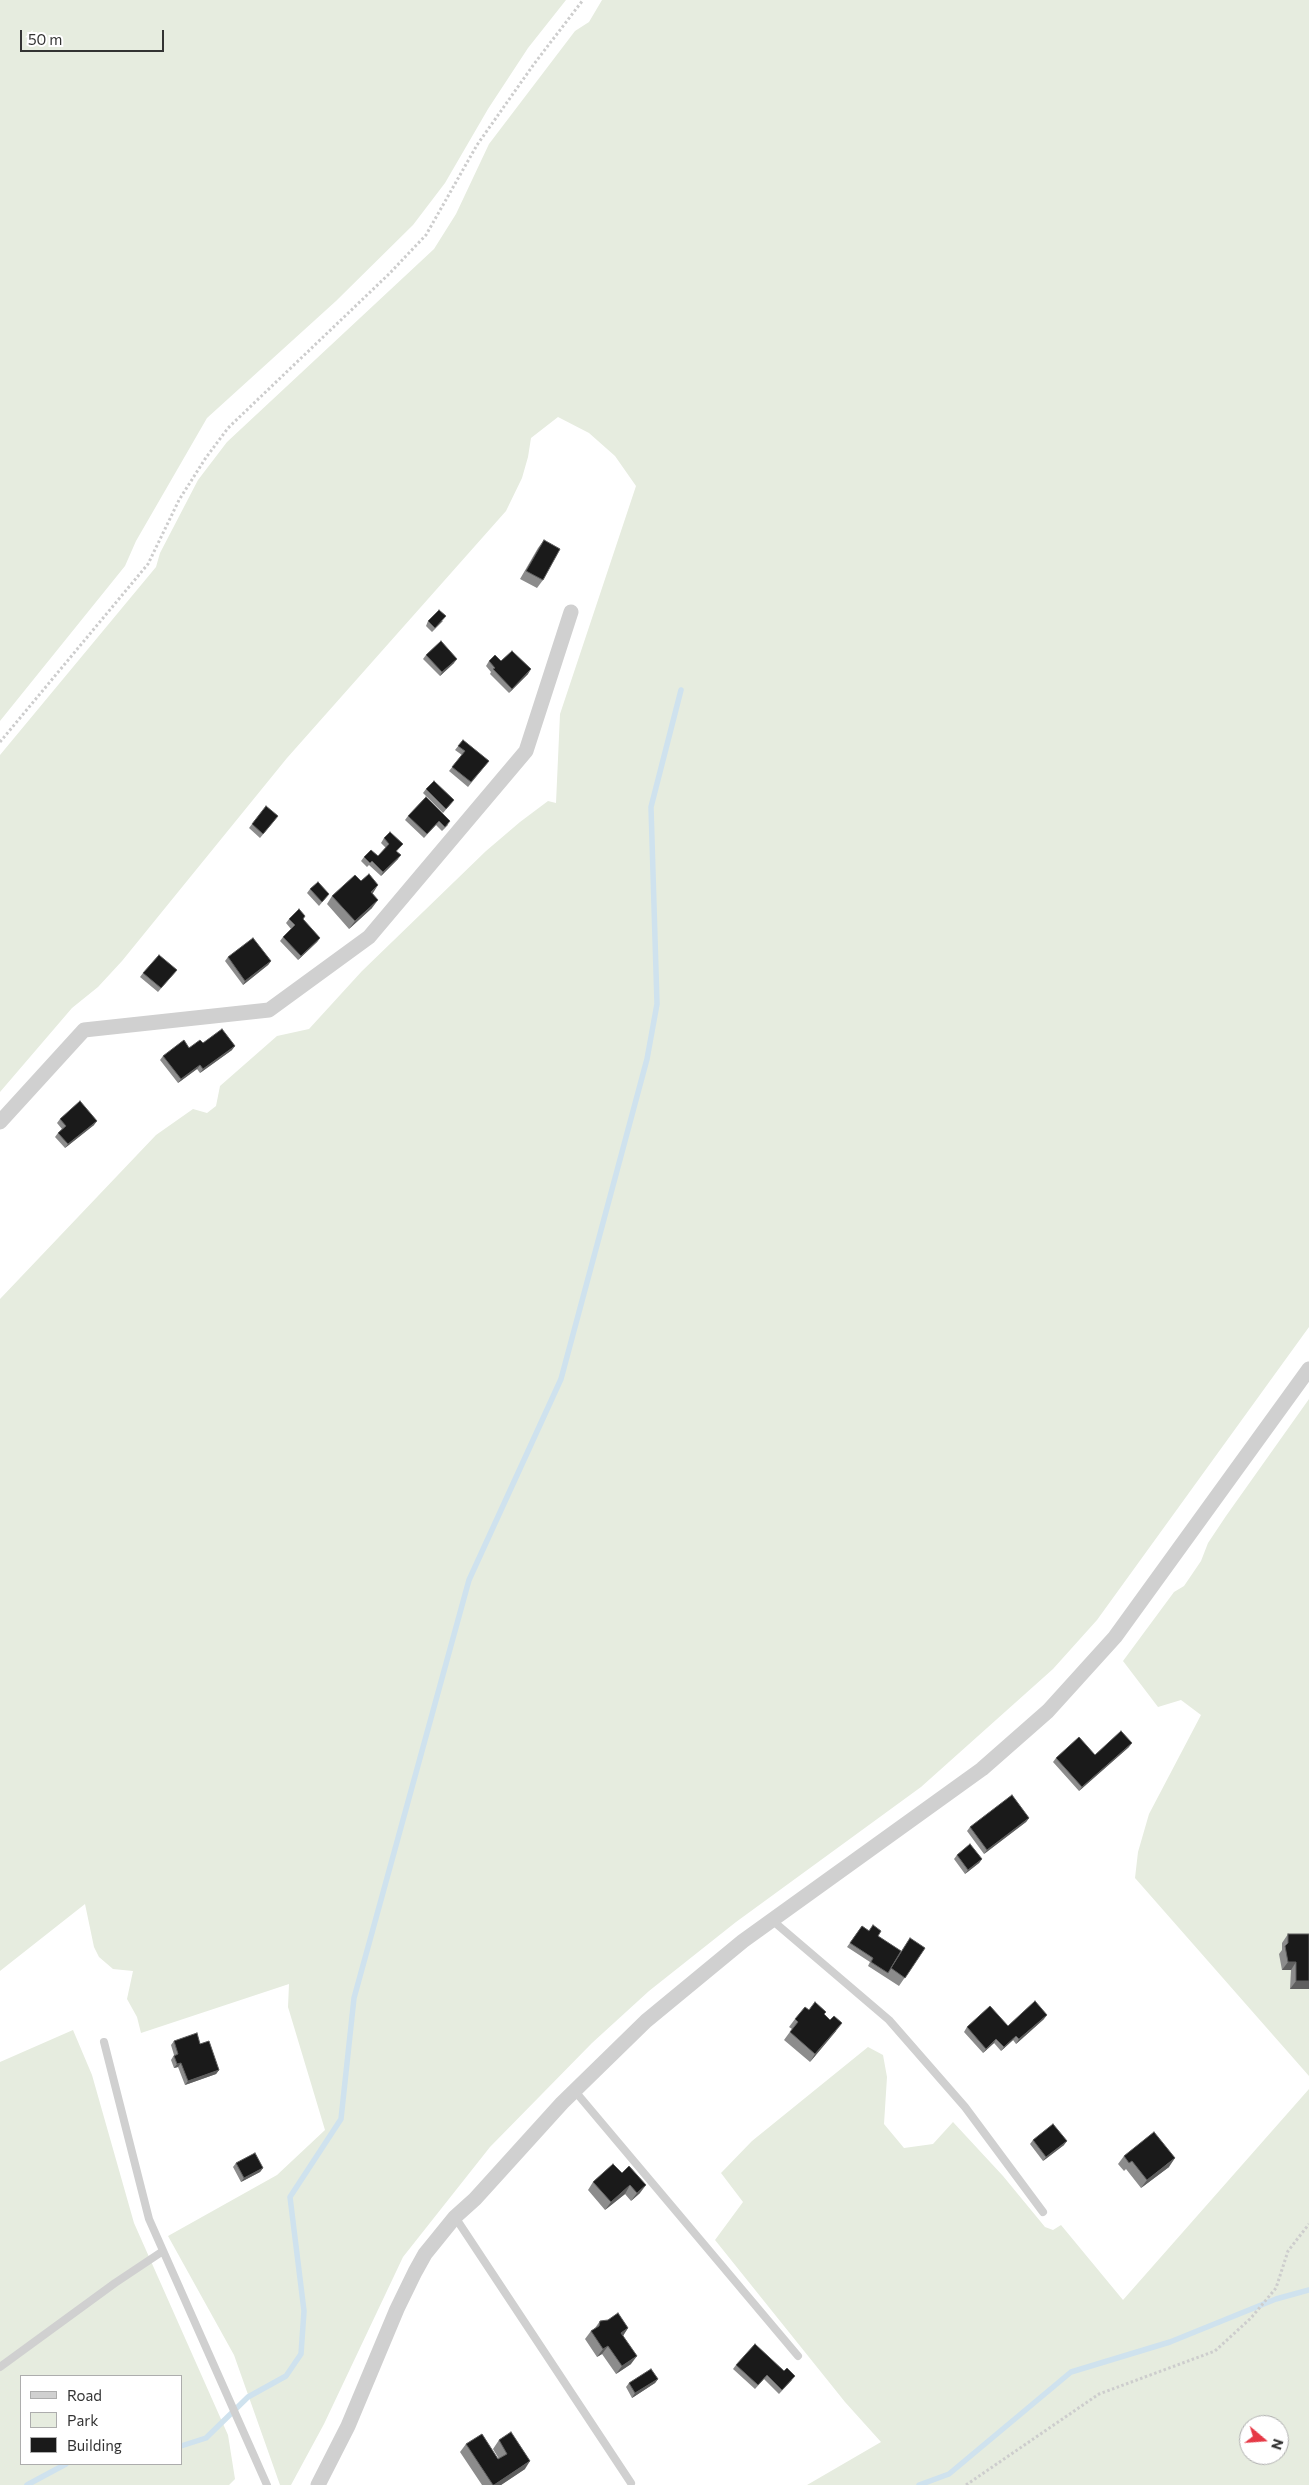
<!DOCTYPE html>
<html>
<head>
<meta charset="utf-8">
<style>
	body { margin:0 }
	#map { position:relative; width:1309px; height:2485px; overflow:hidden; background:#fff; font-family:Commissioner,sans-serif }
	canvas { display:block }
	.legend { position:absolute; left:20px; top:2375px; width:162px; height:90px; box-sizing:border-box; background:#fff; border:1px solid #adadad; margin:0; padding:6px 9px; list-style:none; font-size:15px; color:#333 }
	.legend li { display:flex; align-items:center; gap:10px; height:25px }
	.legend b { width:25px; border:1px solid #adadad }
	.north { position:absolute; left:1239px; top:2415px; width:50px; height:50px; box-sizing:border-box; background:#fff; border:1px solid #adadad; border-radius:50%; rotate:108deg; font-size:14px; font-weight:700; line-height:20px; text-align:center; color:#333 }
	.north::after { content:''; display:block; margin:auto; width:18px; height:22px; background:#e63946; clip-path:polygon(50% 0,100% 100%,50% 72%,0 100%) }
	.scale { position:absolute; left:20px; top:30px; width:144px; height:22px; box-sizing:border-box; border:2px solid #333; border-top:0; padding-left:6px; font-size:15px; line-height:18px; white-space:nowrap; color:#333; -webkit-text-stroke:4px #fff; paint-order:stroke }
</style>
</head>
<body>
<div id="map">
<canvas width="1309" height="2485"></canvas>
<ul class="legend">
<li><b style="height:6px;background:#d0d0d0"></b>Road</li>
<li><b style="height:14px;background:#e6ecdf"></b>Park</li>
<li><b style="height:14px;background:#1a1a1a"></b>Building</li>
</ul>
<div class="north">N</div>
<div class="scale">50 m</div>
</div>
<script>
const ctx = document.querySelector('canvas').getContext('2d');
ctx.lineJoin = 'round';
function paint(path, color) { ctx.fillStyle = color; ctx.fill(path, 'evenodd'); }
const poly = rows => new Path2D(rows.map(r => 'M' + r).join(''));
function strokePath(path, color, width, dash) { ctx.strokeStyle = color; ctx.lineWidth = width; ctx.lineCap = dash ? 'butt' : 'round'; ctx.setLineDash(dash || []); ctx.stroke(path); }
paint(poly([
	[0,0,566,0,528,48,488,109,445,183,413,225,336,301,207,418,136,541,125,566,0,721],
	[602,0,1309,0,1309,1327,1097,1620,1053,1669,921,1787,736,1922,649,1991,592,2043,490,2147,403,2257,324,2424,291,2485,280,2485,234,2355,168,2236,277,2175,325,2130,288,2007,289,1984,141,2033,137,2017,127,1999,133,1971,113,1969,99,1957,94,1947,85,1904,0,1971,0,1299,156,1135,193,1109,207,1113,216,1106,220,1086,277,1036,309,1029,362,971,486,851,520,822,548,801,556,803,560,714,636,486,615,456,589,433,558,417,531,438,528,457,522,478,506,511,287,758,122,961,98,987,72,1008,0,1092,0,755,156,567,160,553,198,480,227,442,434,249,456,214,489,144,575,31,589,22],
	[1309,1399,1309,2076,1135,1878,1138,1852,1149,1814,1201,1715,1181,1700,1158,1707,1123,1661,1174,1592,1184,1586,1201,1561,1208,1543,1226,1516],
	[73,2030,92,2075,134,2223,228,2435,235,2479,229,2485,0,2485,0,2062],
	[21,2376,181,2376,181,2464,21,2464],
	[868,2047,883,2055,887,2077,884,2124,904,2148,933,2144,953,2122,1003,2176,1045,2227,1053,2230,1061,2225,1123,2300,1309,2089,1309,2485,807,2485,881,2442,845,2402,715,2240,743,2202,721,2173,752,2141],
	[1249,2425,1279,2425,1279,2455,1249,2455]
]), '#e6ecdf');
strokePath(poly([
	[181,2446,206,2438,248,2397,286,2376,301,2354,304,2311,290,2197,341,2119,354,1998,469,1580,561,1379,647,1059,657,1004,651,807,681,690],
	[27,2485,66,2464],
	[919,2485,949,2474,1071,2372,1170,2342,1276,2299,1309,2290]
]), '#cfe2ee', 5.5);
strokePath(poly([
	[0,742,148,564,179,500,205,459,228,428,389,274,426,235,477,145,534,64,583,0],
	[966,2485,1099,2394,1215,2351,1251,2318,1276,2288,1288,2251,1309,2224]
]), '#cdcdcd', 3, [2.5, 2.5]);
strokePath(poly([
	[773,1921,889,2020,965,2107,1043,2212],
	[104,2042,149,2219,267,2485],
	[574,2090,798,2356],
	[455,2217,631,2483],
	[0,2367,115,2283,163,2251]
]), '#d0d0d0', 8);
strokePath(poly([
	[0,1122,84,1030,269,1010,369,937,526,751,571,612],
	[318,2485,348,2426,397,2309,415,2272,425,2254,455,2217,475,2199,562,2103,646,2021,743,1941,982,1769,1048,1711,1115,1637,1309,1369]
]), '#d0d0d0', 15);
paint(poly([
	[544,540,543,580,537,588,520,579,538,548],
	[428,621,443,621,432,632,426,626],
	[426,655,454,663,440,676,423,659],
	[489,661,528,674,509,693,490,674,491,672,486,666],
	[463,740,489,761,468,787,449,771,462,755,455,750],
	[426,789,454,800,443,813,423,793],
	[426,797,448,825,442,831,436,825,424,838,405,820,408,816],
	[275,820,260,838,249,828,252,824],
	[384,838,403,844,397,851,398,859,381,876,369,865,367,867,361,861,364,857,378,856,386,848,381,843],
	[310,889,329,894,319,906,307,893],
	[372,894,372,908,349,929,327,904,332,896],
	[289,919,303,920,320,938,317,942,298,960,280,941,283,937,291,929,286,923],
	[228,957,271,961,268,965,243,985,225,961],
	[177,970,158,992,140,977,143,973],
	[203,1043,232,1050,200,1073,197,1069,178,1083,160,1060,163,1056],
	[60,1119,94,1125,65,1148,55,1137,58,1133,62,1129,57,1123],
	[1129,1747,1079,1791,1053,1762,1056,1758,1095,1755],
	[1029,1818,1026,1822,984,1854,967,1831,970,1827],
	[957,1855,982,1859,979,1863,965,1874,954,1859],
	[862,1926,901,1951,925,1948,899,1986,868,1966,870,1962,847,1947],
	[1288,1934,1309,1989,1290,1989,1291,1970,1282,1970,1279,1954,1282,1950,1282,1943],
	[809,2010,824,2015,836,2031,810,2062,784,2040,792,2029,789,2027,795,2019],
	[1044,2019,1016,2044,1013,2040,1001,2051,994,2043,983,2053,964,2032,967,2027,1008,2026],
	[174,2041,200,2044,219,2070,216,2074,185,2085,178,2067,174,2068,171,2060,174,2055,171,2045],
	[1033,2140,1064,2145,1043,2161,1030,2144],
	[1124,2156,1169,2167,1141,2188,1126,2169,1124,2171,1118,2164],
	[236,2163,263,2168,260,2172,241,2182,233,2167],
	[613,2164,640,2193,631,2201,625,2194,605,2210,588,2190,593,2182],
	[600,2321,628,2328,623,2335,631,2364,616,2374,602,2354,597,2357,585,2339,591,2331,595,2328],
	[736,2365,792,2380,779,2394,764,2379,755,2389,733,2369],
	[658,2379,655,2383,632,2398,626,2387,629,2383],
	[499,2440,525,2469,501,2485,482,2485,460,2452,466,2444,498,2459,499,2459,493,2449]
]), '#8c8c8c');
paint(poly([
	[457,659,454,663,440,676,442,672],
	[531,669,528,674,509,693,512,689],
	[401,855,398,859,381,876,383,872],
	[378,885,373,893,365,900,371,892],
	[378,900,372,908,349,929,355,921],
	[320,938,317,942,298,960,301,956],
	[271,961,268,965,243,985,245,981],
	[235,1046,232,1050,200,1073,203,1069],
	[200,1065,197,1069,178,1083,181,1079],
	[97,1121,94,1125,65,1148,68,1144],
	[1132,1743,1129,1747,1079,1791,1082,1787],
	[1029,1818,1026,1822,984,1854,987,1850],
	[982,1859,979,1863,965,1874,968,1870],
	[1288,1962,1296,1962,1291,1970,1282,1970],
	[1296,1981,1309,1981,1309,1989,1290,1989],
	[1047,2015,1044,2019,1016,2044,1019,2039],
	[842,2023,836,2031,810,2062,815,2054],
	[1016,2036,1013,2040,1001,2051,1004,2047],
	[996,2039,994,2043,983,2053,986,2049],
	[181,2063,178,2067,174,2068,177,2064],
	[219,2070,216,2074,185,2085,188,2081],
	[1067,2141,1064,2145,1043,2161,1046,2157],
	[1175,2158,1169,2167,1141,2188,1147,2180],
	[263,2168,260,2172,241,2182,244,2178],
	[630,2185,625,2194,605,2210,611,2202],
	[646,2185,640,2193,631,2201,637,2193],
	[628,2328,623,2336,621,2333],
	[608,2346,602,2354,597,2357,603,2349],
	[637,2356,631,2364,616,2374,622,2366],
	[658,2379,655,2383,632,2398,635,2393],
	[530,2461,525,2469,501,2485,494,2485]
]), '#5f5f5f');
const building = poly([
	[544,540,560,549,543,580,526,571,544,540],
	[439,610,446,616,435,628,428,621,439,610],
	[441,641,457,659,442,672,426,655,441,641],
	[512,651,531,669,512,689,493,669,495,668,489,661,495,655,501,661,512,651],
	[463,740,489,761,471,782,452,767,465,751,458,746,463,740],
	[434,781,454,800,446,809,426,789,434,781],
	[426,797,450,821,445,827,439,821,427,834,408,816,426,797],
	[266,806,278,816,263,834,252,824,266,806],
	[390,832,403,844,396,851,401,855,383,872,372,861,370,863,364,857,371,850,378,856,389,844,384,838,390,832],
	[369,874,378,885,371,892,378,900,355,921,332,896,355,875,361,881,369,874],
	[318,882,329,894,322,902,310,889,318,882],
	[299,909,305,916,303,919,320,938,301,956,283,937,295,925,289,919,299,909],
	[253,938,271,961,245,981,228,957,253,938],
	[159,955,177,970,161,988,143,973,159,955],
	[222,1029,235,1046,203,1069,200,1065,181,1079,163,1056,184,1040,189,1048,200,1040,203,1043,222,1029],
	[80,1101,97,1121,68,1144,58,1133,66,1126,60,1119,80,1101],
	[1121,1731,1132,1743,1082,1787,1056,1758,1079,1737,1095,1755,1121,1731],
	[1012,1795,1029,1818,987,1850,970,1827,1012,1795],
	[970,1844,982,1859,968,1870,957,1855,970,1844],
	[873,1925,881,1931,878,1936,901,1951,888,1973,871,1962,873,1958,850,1943,862,1926,869,1931,873,1925],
	[1288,1934,1309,1934,1309,1981,1296,1981,1296,1962,1288,1962,1285,1946,1288,1943,1288,1934],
	[910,1938,925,1948,905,1978,891,1968,910,1938],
	[1035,2001,1047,2015,1019,2039,1016,2036,1004,2047,996,2039,986,2049,967,2027,990,2006,1008,2026,1035,2001],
	[815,2002,826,2012,824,2014,830,2020,834,2016,842,2023,815,2054,790,2032,798,2022,795,2019,805,2007,809,2010,815,2002],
	[197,2033,200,2044,209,2041,219,2070,188,2081,181,2063,177,2064,174,2056,178,2054,174,2041,197,2033],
	[1053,2124,1067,2141,1046,2157,1033,2140,1053,2124],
	[1154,2132,1175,2158,1147,2180,1132,2161,1129,2163,1124,2156,1154,2132],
	[255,2153,263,2168,244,2178,236,2163,255,2153],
	[613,2164,622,2173,629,2166,646,2185,637,2193,630,2185,611,2202,593,2182,613,2164],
	[618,2313,628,2328,621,2333,637,2356,622,2366,608,2346,603,2349,591,2331,599,2326,600,2321,608,2320,618,2313],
	[755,2344,784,2371,787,2368,795,2376,782,2390,767,2375,758,2385,736,2365,755,2344],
	[651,2369,658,2379,635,2393,629,2383,651,2369],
	[511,2432,530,2461,494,2485,493,2485,466,2444,482,2434,498,2459,507,2454,499,2440,511,2432]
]);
paint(building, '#1a1a1a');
strokePath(building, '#5f5f5f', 1);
</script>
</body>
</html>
